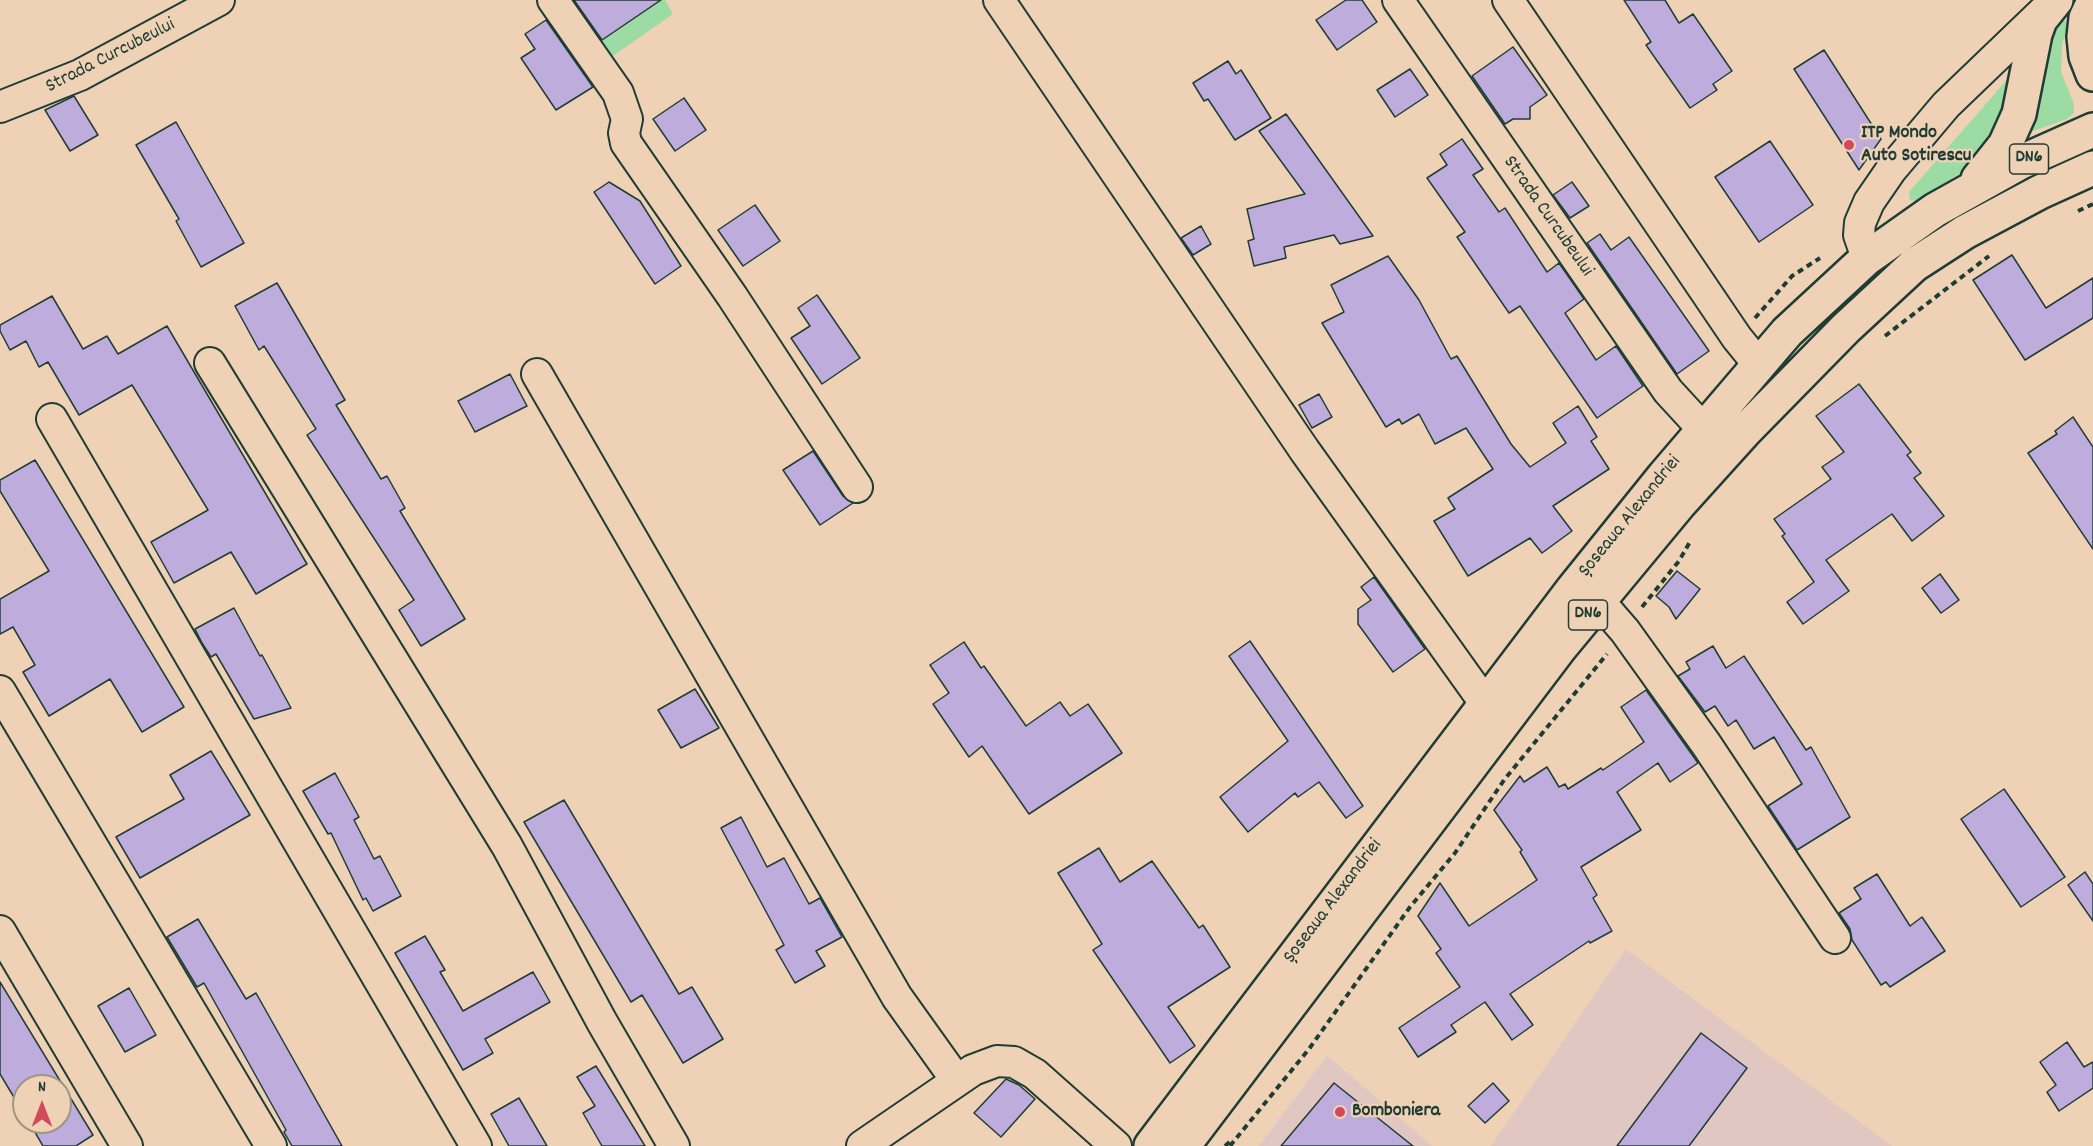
<!DOCTYPE html>
<html>
<head>
<meta charset="utf-8">
<style>
	body { margin:0 }
	#map { position:relative; width:2093px; height:1146px; overflow:hidden; background:#efd2b6; font-family:Dekko,sans-serif }
	canvas { display:block }
	.north { position:absolute; left:12px; top:1074px; width:60px; height:60px; box-sizing:border-box; background:#efd2b6; border:2px solid #9c9682; border-radius:50%; rotate:0deg; font-size:16px; font-weight:700; line-height:24px; text-align:center; color:#1f3d34 }
	.north::after { content:''; display:block; margin:auto; width:21px; height:27px; background:#d1495b; clip-path:polygon(50% 0,100% 100%,50% 72%,0 100%) }
</style>
</head>
<body>
<div id="map">
<canvas width="2093" height="1146"></canvas>
<div class="north">N</div>
</div>
<script>
const ctx = document.querySelector('canvas').getContext('2d');
ctx.lineJoin = 'round';
function paint(path, color) { ctx.fillStyle = color; ctx.fill(path, 'evenodd'); }
const poly = rows => new Path2D(rows.map(r => 'M' + r).join(''));
function strokePath(path, color, width, dash) { ctx.strokeStyle = color; ctx.lineWidth = width; ctx.lineCap = dash ? 'butt' : 'round'; ctx.setLineDash(dash || []); ctx.stroke(path); }
function write(font, color, halo, rows, align = 'center') {
  ctx.font = font + ' Dekko,sans-serif'; ctx.lineWidth = 4.5; ctx.setLineDash([]); ctx.textBaseline = 'middle'; ctx.strokeStyle = halo; ctx.fillStyle = color; for (const [text, x, y, turn = 0] of rows) {
    ctx.save(); ctx.translate(x, y); ctx.rotate((+turn || 0) * Math.PI / 180); ctx.textAlign = isNaN(turn) ? turn : align; if (halo) ctx.strokeText(text, 0, 0); ctx.fillText(text, 0, 0); ctx.restore();
  }
}
paint(poly([
	[1626,949,1892,1146,1491,1146],
	[1327,1055,1432,1146,1259,1146]
]), '#e0c7c1');
paint(poly([
	[563,0,577,0,604,39,651,7,656,0,665,0,673,14,610,58],
	[2062,17,2068,25,2062,45,2061,72,2074,104,2074,113,2067,119,2028,133,2048,33],
	[2011,75,2011,105,1978,162,1916,201,1910,200,1909,192]
]), '#9cdba4');
const building = poly([
	[574,0,661,0,602,40,574,0],
	[1346,0,1362,0,1377,22,1337,50,1316,20,1346,0],
	[1624,0,1665,0,1679,23,1693,14,1732,71,1713,84,1717,90,1690,108,1646,45,1651,42,1624,0],
	[546,20,593,87,556,110,521,58,535,49,525,34,546,20],
	[1513,47,1547,95,1530,107,1530,119,1513,119,1505,124,1472,76,1513,47],
	[1824,50,1881,139,1859,170,1794,69,1824,50],
	[1228,61,1236,74,1241,70,1271,118,1235,140,1208,99,1204,101,1193,83,1228,61],
	[1410,69,1428,95,1395,117,1377,90,1410,69],
	[74,96,98,135,70,151,45,110,74,96],
	[684,98,706,130,675,151,653,119,684,98],
	[1286,114,1373,236,1340,244,1334,235,1284,247,1286,258,1254,266,1248,241,1254,239,1247,209,1305,194,1259,131,1286,114],
	[176,122,244,243,201,267,176,221,179,219,136,145,176,122],
	[1462,139,1483,169,1473,175,1499,212,1505,208,1547,272,1559,263,1584,299,1565,313,1596,360,1616,346,1643,386,1597,418,1520,306,1509,313,1457,237,1465,232,1427,178,1447,165,1440,154,1462,139],
	[1770,141,1813,205,1759,242,1715,177,1770,141],
	[609,182,640,201,681,266,655,284,594,192,609,182],
	[1572,182,1589,206,1570,218,1553,195,1572,182],
	[755,205,780,241,743,266,718,230,755,205],
	[1201,226,1211,244,1193,255,1181,238,1201,226],
	[1600,234,1611,250,1629,237,1709,351,1677,374,1587,243,1600,234],
	[2012,255,2046,308,2093,278,2093,318,2025,360,1973,280,2012,255],
	[1388,256,1419,300,1451,359,1457,356,1511,444,1530,467,1566,443,1553,423,1578,406,1597,437,1591,441,1609,469,1553,506,1572,531,1542,553,1530,538,1468,576,1434,521,1455,509,1448,498,1493,469,1466,428,1435,444,1419,414,1402,424,1399,419,1386,427,1322,323,1344,312,1331,285,1388,256],
	[277,283,345,400,336,405,381,479,387,476,405,508,400,511,465,619,421,646,399,610,414,600,307,435,316,429,264,346,259,350,235,306,277,283],
	[817,295,860,358,822,384,791,338,810,326,798,308,817,295],
	[52,296,83,349,107,336,118,354,167,326,307,564,256,594,231,552,174,583,151,542,208,510,132,385,79,415,48,362,39,367,26,341,10,350,0,331,0,325,52,296],
	[510,374,527,406,475,432,458,401,510,374],
	[1859,384,1911,452,1907,455,1921,473,1914,478,1944,516,1912,541,1892,514,1826,560,1849,591,1803,624,1787,602,1814,582,1782,536,1785,534,1774,519,1831,479,1822,467,1844,452,1816,416,1859,384],
	[1319,394,1332,417,1312,428,1299,405,1319,394],
	[2073,417,2093,447,2093,549,2028,453,2057,434,2055,431,2073,417],
	[813,451,843,496,853,503,820,525,783,470,813,451],
	[35,460,184,707,142,732,110,679,49,716,23,672,35,665,13,627,0,634,0,599,49,571,0,491,0,480,35,460],
	[1677,571,1700,589,1676,619,1669,607,1656,596,1677,571],
	[1940,574,1959,600,1941,613,1922,588,1940,574],
	[1374,577,1425,649,1393,672,1358,624,1358,609,1371,600,1361,587,1374,577],
	[234,608,260,656,262,655,291,708,254,719,216,654,211,657,202,643,195,629,234,608],
	[1250,641,1363,806,1346,818,1319,782,1298,797,1295,793,1248,832,1220,797,1288,741,1229,656,1250,641],
	[964,642,981,668,984,666,1026,726,1060,702,1070,716,1088,704,1122,753,1029,814,982,746,969,757,933,704,949,693,930,665,964,642],
	[1713,646,1726,668,1744,656,1806,750,1811,747,1850,817,1797,850,1768,806,1802,784,1774,737,1754,749,1736,720,1728,726,1715,706,1705,712,1678,676,1690,669,1686,662,1713,646],
	[695,689,719,728,681,748,658,710,695,689],
	[1646,690,1698,763,1670,782,1658,763,1617,792,1641,830,1581,867,1597,895,1593,898,1612,931,1590,943,1589,941,1510,994,1533,1025,1512,1040,1485,1002,1451,1025,1456,1032,1418,1057,1399,1028,1460,987,1436,953,1441,949,1418,916,1440,883,1469,926,1537,880,1520,852,1522,850,1494,810,1520,776,1524,782,1547,767,1559,787,1565,784,1568,789,1601,768,1603,770,1644,742,1621,707,1646,690],
	[211,751,250,815,140,878,116,837,184,799,170,775,211,751],
	[335,773,359,817,354,820,374,859,380,856,401,896,373,911,366,898,363,900,331,833,328,834,303,791,335,773],
	[2004,789,2065,877,2021,907,1961,819,2004,789],
	[564,800,679,994,692,987,723,1039,683,1063,642,995,631,1002,524,822,564,800],
	[741,817,767,867,784,858,809,904,820,898,842,937,816,951,825,966,795,983,776,950,784,945,721,828,741,817],
	[1099,848,1120,882,1152,861,1199,928,1203,925,1230,967,1168,1007,1195,1046,1170,1063,1093,950,1102,944,1058,873,1099,848],
	[2085,872,2093,884,2093,921,2068,885,2085,872],
	[1877,874,1910,926,1922,917,1945,951,1890,987,1886,982,1881,985,1852,940,1850,929,1839,913,1861,899,1854,888,1877,874],
	[198,919,246,999,256,993,342,1146,292,1146,284,1132,286,1130,204,983,197,987,167,937,198,919],
	[425,936,445,970,440,972,463,1011,533,972,550,1002,485,1039,493,1053,463,1070,395,953,425,936],
	[0,982,93,1135,76,1146,43,1146,29,1122,60,1122,60,1086,24,1086,24,1114,0,1074,0,982],
	[129,988,156,1035,125,1052,98,1006,129,988],
	[1701,1033,1747,1068,1689,1146,1617,1146,1701,1033],
	[2067,1042,2084,1067,2093,1062,2093,1088,2059,1111,2047,1092,2056,1085,2040,1062,2067,1042],
	[596,1066,623,1110,645,1146,602,1146,583,1113,595,1106,577,1077,596,1066],
	[1006,1079,1019,1085,1035,1099,1001,1137,974,1113,1006,1079],
	[1334,1083,1413,1146,1281,1146,1334,1083],
	[1493,1083,1509,1101,1485,1123,1468,1106,1493,1083],
	[519,1098,547,1146,509,1146,491,1114,519,1098]
]);
paint(building, '#beacdc');
strokePath(building, '#1f3d34', 1.5);
const street = poly([
	[553,0,618,93,627,119,624,133,626,143,732,296,857,487],
	[999,0,1305,451,1485,703],
	[1398,0,1668,391,1703,429],
	[1508,0,1737,338,1759,365],
	[0,107,80,75,219,0],
	[1867,258,1859,235,1860,223,1869,202,1891,170,1946,105,2046,9],
	[210,363,507,846,602,1022,674,1146],
	[537,374,897,997,957,1081],
	[52,419,476,1146],
	[1599,601,1625,631,1706,744,1835,938],
	[0,691,271,1146],
	[0,931,127,1146],
	[862,1146,973,1070,997,1061,1014,1062,1035,1074,1116,1146]
]);
const highway = poly([
	[2093,3,2086,18,2084,37,2086,56,2093,74],
	[1978,179,2005,145,2019,114,2035,34,2040,20,2056,0],
	[1151,1146,1573,589,1664,476,1787,332,1867,258,1935,210,2019,163,2093,130],
	[1183,1146,1559,649,1680,503,1745,431,1846,328,1914,265,1965,232,2040,192,2093,168]
]);
strokePath(street, '#1f3d34', 34);
strokePath(highway, '#1f3d34', 38);
strokePath(poly([
	[2078,211,2093,204],
	[1755,318,1792,276,1820,258],
	[1885,336,1989,256],
	[1642,607,1679,561,1691,540],
	[1225,1146,1233,1139],
	[1230,1146,1309,1049,1410,907,1455,853,1504,780,1607,654]
]), '#1f3d34', 4, [6, 4.5]);
strokePath(street, '#efd2b6', 30);
strokePath(highway, '#efd2b6', 33);
for (const [x, y, r, color] of [
	[1849,145,6,"#d1495b"],
	[1340,1112,6,"#d1495b"]
]) { const dot = new Path2D(); dot.arc(x, y, r, 0, 2 * Math.PI); ctx.fillStyle = color; ctx.fill(dot); strokePath(dot, '#efd2b6', 2); }
for (const [x, y, w] of [
	[2029,159,39],
	[1588,615,39]
]) { const box = new Path2D(); box.roundRect(x - w / 2, y - 15, w, 30, 4.5); ctx.fillStyle = '#efd2b6'; ctx.fill(box); strokePath(box, '#1f3d34', 1.5); }
write('bold 18px', '#1f3d34', null, [
	["DN6",2029,159],
	["DN6",1588,615]
]);
write('20px', '#1f3d34', '#efd2b6', [
	["Strada Curcubeului",111,57,-27],
	["Strada Curcubeului",1547,217,55],
	["Șoseaua Alexandriei",1631,517,-51],
	["Șoseaua Alexandriei",1334,902,-53]
]);
write('bold 20px', '#1f3d34', '#efd2b6', [
	["ITP Mondo",1861,134],
	["Auto Sotirescu",1861,157],
	["Bomboniera",1352,1112]
], 'left');
</script>
</body>
</html>
